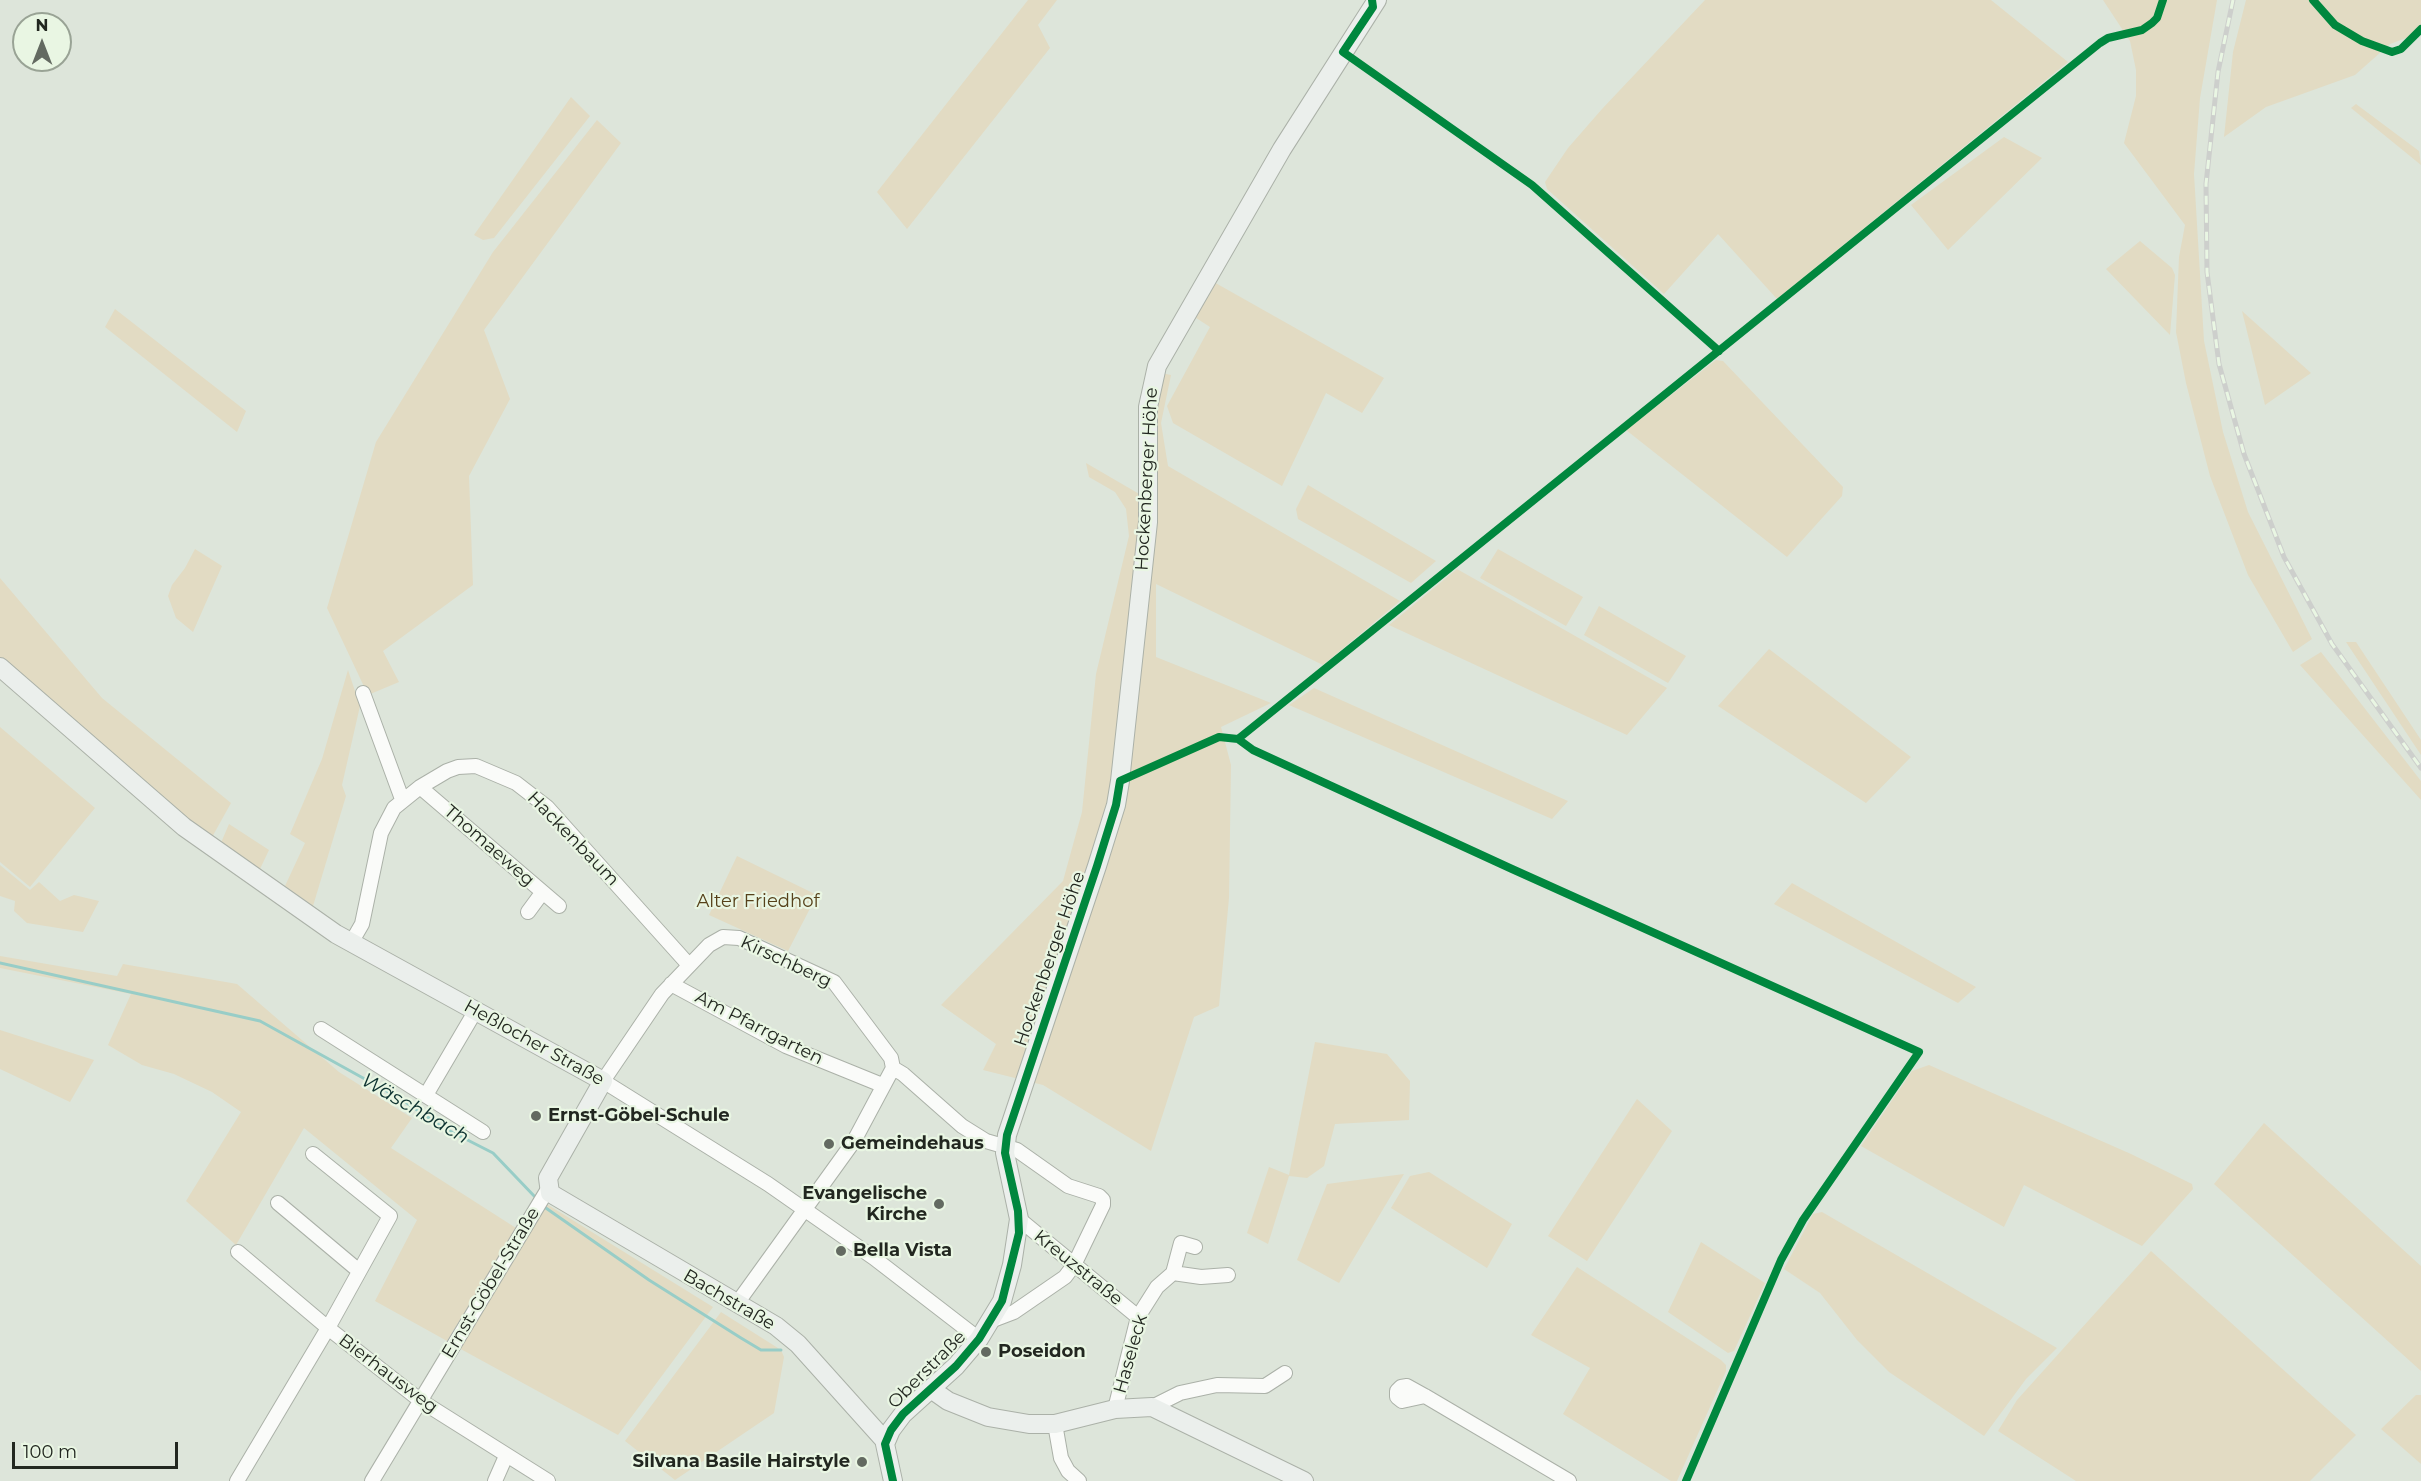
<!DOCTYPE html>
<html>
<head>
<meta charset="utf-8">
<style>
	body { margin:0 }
	#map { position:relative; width:2421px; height:1481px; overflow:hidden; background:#dde5da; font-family:Montserrat,sans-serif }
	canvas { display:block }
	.north { position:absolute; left:12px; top:12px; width:60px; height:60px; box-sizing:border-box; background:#e9f6e3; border:2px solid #99a395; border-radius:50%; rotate:0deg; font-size:16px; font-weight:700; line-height:24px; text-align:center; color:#222720 }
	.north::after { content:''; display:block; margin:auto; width:21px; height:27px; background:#636a61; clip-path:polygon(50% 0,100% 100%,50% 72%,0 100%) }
	.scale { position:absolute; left:12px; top:1442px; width:166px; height:27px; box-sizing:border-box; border:3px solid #222720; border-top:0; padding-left:8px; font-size:18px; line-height:21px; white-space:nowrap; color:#222720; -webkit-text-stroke:4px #e9f6e3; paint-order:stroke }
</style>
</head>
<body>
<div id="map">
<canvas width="2421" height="1481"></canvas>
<div class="north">N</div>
<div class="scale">100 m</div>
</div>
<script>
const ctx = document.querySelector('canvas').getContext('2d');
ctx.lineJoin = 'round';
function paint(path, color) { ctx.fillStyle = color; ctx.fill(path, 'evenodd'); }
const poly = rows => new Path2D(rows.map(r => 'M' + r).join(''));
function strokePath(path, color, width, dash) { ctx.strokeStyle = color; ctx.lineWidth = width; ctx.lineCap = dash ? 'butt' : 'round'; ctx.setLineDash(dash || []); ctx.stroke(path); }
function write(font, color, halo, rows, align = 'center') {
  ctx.font = font + ' Montserrat,sans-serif'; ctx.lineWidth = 4.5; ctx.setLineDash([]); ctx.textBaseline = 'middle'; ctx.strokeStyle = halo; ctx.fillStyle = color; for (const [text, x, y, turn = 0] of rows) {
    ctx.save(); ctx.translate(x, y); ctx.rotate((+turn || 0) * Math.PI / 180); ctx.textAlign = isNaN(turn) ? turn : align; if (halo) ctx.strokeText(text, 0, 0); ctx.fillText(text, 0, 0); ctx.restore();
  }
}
paint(poly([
	[1028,0,1057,0,1038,25,1050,48,907,229,877,192],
	[1705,0,1991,0,2068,62,1777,299,1718,234,1664,294,1547,189,1545,182,1568,148,1602,109],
	[2103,0,2217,0,2200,98,2194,174,2204,341,2223,432,2248,512,2312,639,2293,652,2248,575,2210,476,2186,383,2176,332,2179,257,2185,225,2124,143,2136,96,2136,70,2130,41],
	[2246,0,2421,0,2421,25,2409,37,2390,44,2355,75,2266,107,2224,137,2233,52],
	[571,97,590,116,494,238,483,240,474,235],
	[2356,104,2419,151,2421,165,2351,108],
	[597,120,621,143,484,330,510,399,469,476,473,585,383,651,399,682,368,695,327,608,376,442,493,252],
	[2004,137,2042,158,1948,250,1911,205],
	[2140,241,2172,268,2175,275,2170,335,2106,269],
	[1212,281,1384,378,1362,413,1326,393,1282,486,1173,423,1167,406,1210,327,1190,314],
	[115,309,246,411,237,432,105,327],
	[2242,311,2311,373,2265,405],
	[1716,360,1723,361,1843,487,1842,496,1787,557,1626,430],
	[1161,373,1171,375,1161,423,1168,466,1400,601,1323,665,1156,584,1156,657,1271,703,1221,727,1231,765,1229,898,1219,1006,1194,1017,1151,1151,1043,1085,983,1070,996,1044,941,1005,1063,881,1082,812,1096,674,1129,536,1126,509,1115,492,1089,477,1086,463,1153,502,1154,419],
	[1308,485,1436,561,1411,583,1298,519,1296,509],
	[195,549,222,566,193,632,176,618,168,596,172,585,185,568],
	[1498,549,1583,597,1566,626,1480,578],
	[1457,569,1667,688,1627,735,1389,625],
	[0,578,102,698,231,803,211,839,0,661],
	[1599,606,1686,656,1668,683,1584,635],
	[2346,642,2356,642,2421,740,2421,755],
	[1769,649,1911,757,1866,803,1718,706],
	[2321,652,2421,781,2421,800,2300,665],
	[348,670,360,706,342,785,346,796,313,906,285,886,305,843,290,834,322,759],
	[1314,688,1568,801,1552,819,1289,705],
	[0,727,95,808,30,887,0,862],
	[229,824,269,850,260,869,220,845],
	[737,856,817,895,788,951,709,915],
	[0,865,30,890,39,882,60,901,74,895,99,901,83,932,27,923,14,911,15,901,0,896],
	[1792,883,1976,987,1958,1003,1774,904],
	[0,956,117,976,123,964,237,984,339,1072,412,1118,391,1148,516,1228,447,1341,375,1301,417,1220,304,1128,236,1245,186,1201,241,1112,212,1092,174,1074,142,1065,108,1045,131,994,0,968],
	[0,1030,94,1060,70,1102,0,1069],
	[1315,1042,1387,1054,1410,1081,1409,1120,1335,1124,1324,1166,1307,1178,1289,1176,1268,1244,1247,1233,1269,1167,1289,1175],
	[1929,1065,2131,1154,2192,1184,2193,1189,2142,1246,2024,1185,2004,1227,1861,1146,1912,1071],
	[1637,1099,1672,1131,1587,1261,1548,1236],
	[2264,1123,2421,1266,2421,1371,2214,1184],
	[1429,1172,1512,1224,1487,1268,1391,1208,1410,1176],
	[1404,1174,1339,1283,1297,1260,1327,1184],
	[545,1203,713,1307,618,1435,457,1347],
	[1822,1212,2057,1348,2026,1379,1984,1436,1889,1372,1857,1340,1820,1293,1784,1269,1813,1214],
	[1701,1242,1765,1283,1734,1351,1728,1353,1668,1312],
	[2151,1251,2356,1435,2310,1481,2076,1481,1998,1431,2017,1400],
	[1577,1267,1721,1360,1726,1365,1726,1371,1677,1481,1671,1481,1563,1414,1590,1368,1531,1335],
	[721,1312,781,1350,784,1357,774,1413,675,1480,625,1441],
	[2416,1395,2421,1395,2421,1464,2381,1429]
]), '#e2dbc3');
strokePath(poly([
	[0,963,260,1021,401,1099,442,1127,493,1153,537,1199],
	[543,1206,649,1280,741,1338,761,1350,781,1350]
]), '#98cdc7', 3);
const street = poly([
	[363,693,402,799],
	[420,787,559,906],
	[528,912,542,893],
	[351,943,362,924,381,833,394,808,420,787,447,771,458,767,476,766,516,783,547,807,688,964],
	[671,984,786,1046,882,1085],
	[321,1029,483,1132],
	[426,1095,476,1010],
	[278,1203,359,1271],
	[1019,1219,1138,1317],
	[238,1252,328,1328,421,1401,548,1481],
	[1173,1273,1181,1243,1195,1247],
	[738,1302,854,1141,893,1068],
	[979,1339,874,1258,768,1184,603,1081,662,994,709,945,723,937,739,938,834,982,891,1058,893,1068,903,1074,962,1126,986,1141,1017,1150,1068,1186,1099,1196,1103,1200,1103,1205,1074,1265,1065,1277,1014,1312,993,1320],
	[1425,1396,1402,1401,1397,1397,1397,1391,1401,1387,1407,1386,1425,1396,1569,1481],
	[1152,1407,1180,1393,1217,1385,1265,1386,1285,1373],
	[1115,1409,1138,1317,1157,1287,1173,1273,1201,1277,1228,1275],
	[1055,1424,1061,1458,1068,1471,1079,1481],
	[237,1481,328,1328,390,1216,313,1154],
	[372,1481,548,1189],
	[495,1481,506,1456]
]);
const secondary = poly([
	[0,667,184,827,336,934,603,1081,548,1178,550,1193,776,1326,798,1344,886,1442],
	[931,1389,948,1401,988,1417,1029,1424,1055,1424,1115,1409,1152,1407,1304,1481],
	[893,1481,885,1444,891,1430,903,1414,956,1366,979,1339,1002,1301,1012,1265,1019,1219,1005,1153,1007,1135,1097,866,1116,805,1120,781,1148,522,1148,407,1157,366,1282,149,1377,0]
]);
strokePath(street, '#abb1a8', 16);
strokePath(secondary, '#abb1a8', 20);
strokePath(street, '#fafbf9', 14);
strokePath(secondary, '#ebefec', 18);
const rail = poly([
	[2233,0,2218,72,2206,184,2207,272,2219,364,2244,454,2284,557,2332,644,2421,768]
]);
strokePath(rail, '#cdcfcc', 5);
strokePath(rail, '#e9f6e3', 3, [9]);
strokePath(poly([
	[1372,0,1373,7,1343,52,1532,185,1719,351],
	[2313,0,2335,25,2362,41,2392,52,2401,49,2421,29],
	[1238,739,2100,43,2108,38,2142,30,2152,23,2157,18,2163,0],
	[893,1481,885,1444,891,1430,903,1414,956,1366,979,1339,1002,1301,1019,1233,1018,1211,1005,1153,1007,1135,1097,866,1116,805,1120,781,1219,737,1238,739,1253,750,1512,869,1919,1052,1803,1220,1781,1260,1686,1481]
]), '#00873e', 8);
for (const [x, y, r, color] of [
	[536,1116,6,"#636a61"],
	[829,1144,6,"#636a61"],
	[939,1204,6,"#636a61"],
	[841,1251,6,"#636a61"],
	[986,1352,6,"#636a61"],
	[862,1462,6,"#636a61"]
]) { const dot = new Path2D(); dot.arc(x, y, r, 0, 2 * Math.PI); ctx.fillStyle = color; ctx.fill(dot); strokePath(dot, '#e9f6e3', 2); }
write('18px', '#222720', '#e9f6e3', [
	["Hockenberger Höhe",1147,479,-87],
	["Hackenbaum",573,839,46],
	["Thomaeweg",489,846,41],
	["Hockenberger Höhe",1050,959,-71],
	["Kirschberg",786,962,25],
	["Am Pfarrgarten",759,1028,27],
	["Heßlocher Straße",534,1043,29],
	["Kreuzstraße",1078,1268,39],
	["Ernst-Göbel-Straße",491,1283,-59],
	["Bachstraße",729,1300,30],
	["Haseleck",1131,1354,-74],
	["Oberstraße",927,1370,-45],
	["Bierhausweg",388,1374,37]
]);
write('18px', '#56411a', '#e9f6e3', [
	["Alter Friedhof",758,902]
]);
write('bold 18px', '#222720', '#e9f6e3', [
	["Ernst-Göbel-Schule",548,1116],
	["Gemeindehaus",841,1144],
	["Evangelische",927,1194,"right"],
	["Kirche",927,1215,"right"],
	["Bella Vista",853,1251],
	["Poseidon",998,1352],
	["Silvana Basile Hairstyle",850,1462,"right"]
], 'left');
write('italic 20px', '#0e3331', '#e9f6e3', [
	["Wäschbach",415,1109,30]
]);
</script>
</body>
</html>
